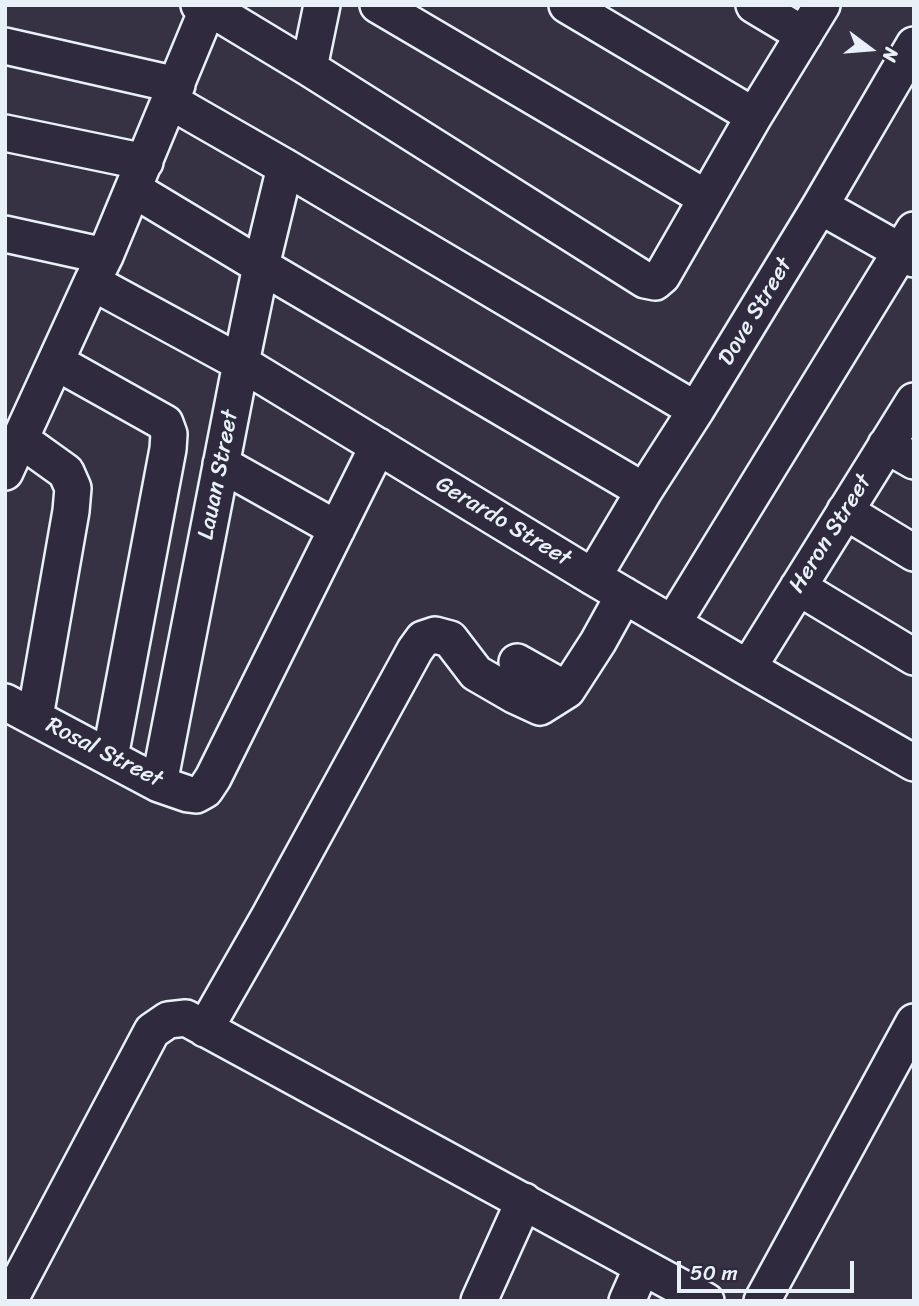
<!DOCTYPE html>
<html>
<head>
<meta charset="utf-8">
<style>
	body { margin:0 }
	#map { position:relative; width:919px; height:1306px; overflow:hidden; background:#363244; font-family:Sriracha,sans-serif }
	canvas { display:block }
	.frame { position:absolute; inset:0; border:7px solid #e8f1f8; pointer-events:none }
	.north { position:absolute; left:835px; top:14px; width:70px; height:70px; -webkit-text-stroke:5px #2f2a3d; paint-order:stroke; rotate:106deg; font-size:19px; font-weight:700; line-height:28px; text-align:center; color:#e8f1f8 }
	.north::after { content:''; display:block; margin:auto; width:24px; height:32px; background:#e8f1f8; clip-path:polygon(50% 0,100% 100%,50% 72%,0 100%) }
	.scale { position:absolute; left:677px; top:1261px; width:177px; height:32px; box-sizing:border-box; border:4px solid #e8f1f8; border-top:0; padding-left:9px; font-size:21px; line-height:24px; white-space:nowrap; color:#e8f1f8; -webkit-text-stroke:5px #2f2a3d; paint-order:stroke }
</style>
</head>
<body>
<div id="map">
<canvas width="919" height="1306"></canvas>
<div class="frame"></div>
<div class="north">N</div>
<div class="scale">50 m</div>
</div>
<script>
const ctx = document.querySelector('canvas').getContext('2d');
ctx.lineJoin = 'round';
const poly = rows => new Path2D(rows.map(r => 'M' + r).join(''));
function strokePath(path, color, width, dash) { ctx.strokeStyle = color; ctx.lineWidth = width; ctx.lineCap = dash ? 'butt' : 'round'; ctx.setLineDash(dash || []); ctx.stroke(path); }
function write(font, color, halo, rows, align = 'center') {
  ctx.font = font + ' Sriracha,sans-serif'; ctx.lineWidth = 7; ctx.setLineDash([]); ctx.textBaseline = 'middle'; ctx.strokeStyle = halo; ctx.fillStyle = color; for (const [text, x, y, turn = 0] of rows) {
    ctx.save(); ctx.translate(x, y); ctx.rotate((+turn || 0) * Math.PI / 180); ctx.textAlign = isNaN(turn) ? turn : align; if (halo) ctx.strokeText(text, 0, 0); ctx.fillText(text, 0, 0); ctx.restore();
  }
}
const minor = poly([
	[199,5,208,7,309,68,645,280,655,282,662,276,754,116,822,5],
	[378,5,706,198],
	[567,5,754,116],
	[754,5,804,35],
	[5,46,177,85],
	[309,68,322,5],
	[170,101,285,167,696,410],
	[5,133,145,162],
	[133,189,261,266,644,491],
	[820,206,914,259],
	[5,234,105,256],
	[92,282,241,363,593,577,748,668,914,763],
	[56,362,165,423,169,434,168,449,110,757],
	[20,439,66,472,73,488,71,511,35,717],
	[886,445,914,461],
	[221,464,337,529],
	[5,472,92,282,105,256,209,5],
	[845,511,914,553],
	[593,577,644,491,696,410,820,206,914,45],
	[798,587,914,657],
	[673,623,914,230],
	[517,662,567,690],
	[748,668,914,401],
	[5,702,159,784,188,794,196,795,205,790,213,778,378,446],
	[159,784,241,363,261,266,285,167],
	[205,1029,269,917,415,650,423,639,435,635,450,639,476,673,514,695,540,707,567,690,598,642,624,595],
	[9,1301,152,1031,168,1020,186,1018,706,1301],
	[479,1301,524,1201],
	[627,1301,642,1267],
	[762,1301,914,1022]
]);
strokePath(minor, '#e8f1f8', 40);
strokePath(minor, '#2f2a3d', 35);
write('23px', '#e8f1f8', '#2f2a3d', [
	["Dove Street",756,312,-59],
	["Lauan Street",219,475,-79],
	["Gerardo Street",503,522,31],
	["Heron Street",831,534,-58],
	["Rosal Street",104,753,27]
]);
</script>
</body>
</html>
